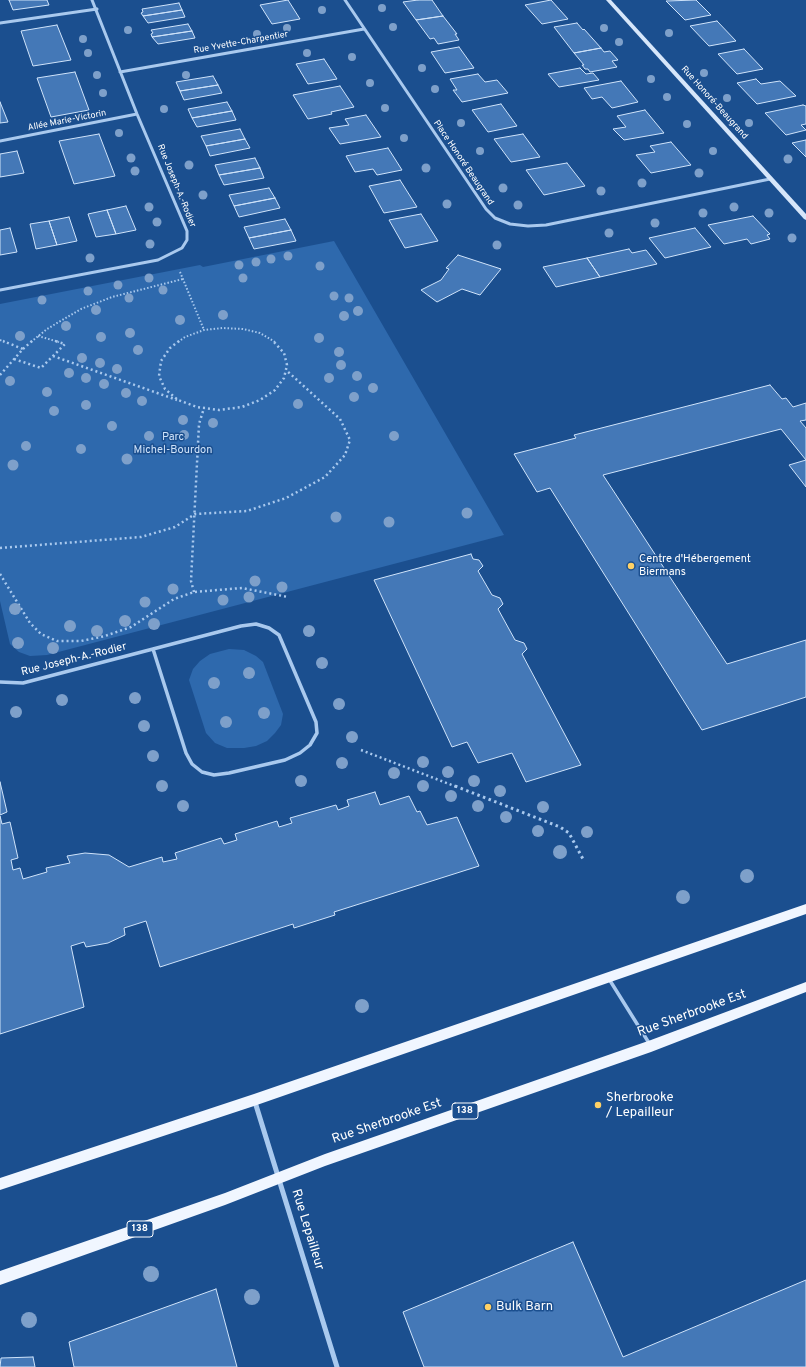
<!DOCTYPE html>
<html>
<head>
<meta charset="utf-8">
<style>
	body { margin:0 }
	canvas { display:block; background:#1b4f8f }
</style>
</head>
<body>
<canvas width="806" height="1367"></canvas>
<script>
const ctx = document.querySelector('canvas').getContext('2d');
ctx.lineJoin = 'round';
function paint(path, color) { ctx.fillStyle = color; ctx.fill(path, 'evenodd'); }
const poly = rows => new Path2D(rows.map(r => 'M' + r).join(''));
function strokePath(path, color, width, dash) { ctx.strokeStyle = color; ctx.lineWidth = width; ctx.lineCap = dash ? 'butt' : 'round'; ctx.setLineDash(dash || []); ctx.stroke(path); }
function write(font, color, halo, rows, align = 'center') {
  ctx.font = font + ' Overpass,sans-serif'; ctx.lineWidth = 3; ctx.setLineDash([]); ctx.textBaseline = 'middle'; ctx.strokeStyle = halo; ctx.fillStyle = color; for (const [text, x, y, turn = 0] of rows) {
    ctx.save(); ctx.translate(x, y); ctx.rotate((+turn || 0) * Math.PI / 180); ctx.textAlign = isNaN(turn) ? turn : align; if (halo) ctx.strokeText(text, 0, 0); ctx.fillText(text, 0, 0); ctx.restore();
  }
}
paint(poly([
	[334,241,504,535,47,655,30,656,19,652,10,644,0,601,0,304,200,265,203,267],
	[229,649,244,650,256,656,263,662,283,714,281,725,275,733,267,741,256,746,244,748,227,748,215,743,206,733,189,680,193,669,200,661,210,654]
]), '#2e69ad');
const building = poly([
	[9,0,47,0,49,5,13,10,9,0],
	[288,0,300,19,272,24,260,5,288,0],
	[418,0,432,0,443,16,416,20,403,2,418,0],
	[551,0,568,19,542,24,525,5,551,0],
	[696,0,711,15,685,20,666,1,696,0],
	[179,3,182,10,143,16,141,13,143,12,142,9,179,3],
	[182,10,185,17,148,23,143,16,182,10],
	[443,16,457,34,455,34,459,40,438,44,434,38,430,39,416,20,443,16],
	[717,21,736,41,709,46,690,26,717,21],
	[577,23,583,30,584,29,601,48,574,53,554,27,577,23],
	[188,24,192,31,152,37,151,34,153,33,151,30,188,24],
	[57,25,71,60,33,66,21,31,57,25],
	[192,31,195,38,158,44,152,37,192,31],
	[459,47,474,68,445,73,431,52,459,47],
	[601,48,604,52,610,51,618,60,612,61,617,67,590,72,588,69,585,69,582,65,584,65,574,53,601,48],
	[744,49,763,69,737,74,718,54,744,49],
	[324,59,337,79,308,84,296,64,324,59],
	[580,68,586,74,593,73,599,80,559,87,548,74,580,68],
	[75,72,89,110,51,117,37,78,75,72],
	[478,74,485,82,497,80,508,93,462,102,453,90,457,90,450,79,478,74],
	[213,76,218,85,180,91,176,82,213,76],
	[756,79,761,84,780,81,796,96,757,104,737,83,756,79],
	[621,81,638,102,612,108,602,97,592,99,584,88,621,81],
	[218,85,222,93,184,100,180,91,218,85],
	[340,86,354,107,331,112,332,114,308,119,293,95,340,86],
	[0,102,8,122,0,123,0,102],
	[227,102,232,111,192,118,188,109,227,102],
	[501,104,517,126,488,132,472,110,501,104],
	[803,105,806,106,806,124,801,125,806,130,786,135,765,113,803,105],
	[645,110,664,133,624,140,613,129,626,127,617,116,645,110],
	[232,111,236,120,197,127,192,118,232,111],
	[366,115,381,137,340,144,329,128,349,125,345,119,366,115],
	[240,129,245,139,206,146,201,136,240,129],
	[99,134,115,176,74,184,59,141,99,134],
	[523,134,540,157,511,162,494,139,523,134],
	[245,139,250,148,210,156,206,146,245,139],
	[806,140,806,157,792,143,806,140],
	[671,142,691,165,651,173,636,155,655,152,650,146,671,142],
	[388,148,402,170,377,175,373,169,355,172,346,156,388,148],
	[17,151,24,173,0,177,0,154,17,151],
	[255,158,260,168,219,175,215,165,255,158],
	[567,163,585,186,544,195,526,170,567,163],
	[260,168,264,178,224,185,219,175,260,168],
	[400,180,417,207,384,213,369,186,400,180],
	[269,188,275,198,234,206,229,195,269,188],
	[275,198,280,208,239,217,234,206,275,198],
	[126,206,136,230,116,234,107,210,126,206],
	[107,210,116,234,96,237,88,214,107,210],
	[421,214,438,241,405,248,389,220,421,214],
	[753,216,770,234,767,235,770,239,751,244,747,239,724,244,708,225,753,216],
	[69,217,77,241,57,245,49,221,69,217],
	[285,219,291,230,249,238,244,227,285,219],
	[49,221,57,245,36,249,30,224,49,221],
	[10,228,17,252,0,255,0,230,10,228],
	[695,228,711,247,665,258,649,238,695,228],
	[291,230,296,241,254,249,249,238,291,230],
	[629,249,632,253,646,250,657,264,600,277,587,258,629,249],
	[458,255,501,269,480,295,462,289,437,302,421,290,441,280,449,269,446,268,458,255],
	[587,258,600,277,556,287,543,267,587,258],
	[770,385,782,399,786,398,793,407,806,403,806,420,800,421,806,428,806,487,789,465,806,460,781,429,603,475,727,664,806,640,806,697,702,730,550,488,537,492,514,454,576,438,574,435,770,385],
	[471,554,473,559,479,560,483,566,478,571,492,595,500,598,503,604,498,609,515,640,524,643,527,649,522,654,581,765,526,782,512,753,478,763,467,742,452,747,374,580,471,554],
	[0,782,7,812,0,815,0,782],
	[375,792,380,805,409,796,417,812,420,811,427,825,457,817,479,866,334,912,335,915,294,928,293,924,160,967,146,921,124,928,125,935,108,943,86,947,84,942,71,946,84,1007,0,1034,0,816,2,824,10,822,18,858,11,860,13,870,20,868,23,879,47,872,46,868,70,863,67,856,85,853,109,855,129,867,162,857,163,862,177,859,175,853,221,838,224,844,237,840,235,834,277,821,279,827,292,823,290,818,336,805,338,810,349,806,347,800,375,792],
	[573,1242,623,1357,806,1280,806,1367,424,1367,403,1312,573,1242],
	[216,1289,237,1367,74,1367,69,1342,216,1289],
	[33,1357,35,1367,0,1367,1,1358,33,1357]
]);
paint(building, '#4478b7');
strokePath(building, '#cfe3fa', 1);
strokePath(poly([
	[180,272,204,330],
	[38,336,59,342],
	[0,340,5,342],
	[31,342,47,329,81,309,112,297,183,279],
	[178,342,185,337,204,330,223,328,243,329,260,333,275,342]
]), '#a9c9ee', 2, [1.5, 2]);
strokePath(poly([
	[179,341,170,348,161,361,159,376,165,389,178,400,197,407,219,410,242,407,260,400,275,390,284,378,287,365,284,353,273,341],
	[23,349,32,341],
	[53,356,177,400],
	[14,359,41,368,65,344,55,341],
	[0,375,23,349,3,341],
	[0,548,141,537,175,527,195,514,247,511,286,498,325,477,345,455,350,440,340,419,286,370],
	[0,574,30,623,41,634,57,641,81,641,105,636,131,627,174,599,194,592,242,588,288,597],
	[194,592,191,581,199,424,204,408],
	[361,750,457,787]
]), '#a9c9ee', 2.5, [2, 3]);
strokePath(poly([
	[455,786,560,827,569,833,584,861]
]), '#a9c9ee', 3, [2.5, 3.5]);
strokePath(poly([
	[609,979,649,1043]
]), '#a9c9ee', 3.5);
strokePath(poly([
	[345,0,486,209,495,218,510,224,528,226,546,225,770,179],
	[0,23,97,9],
	[120,72,364,29],
	[0,141,137,114],
	[0,290,158,260,182,248,187,240,187,231,137,114,92,0]
]), '#a9c9ee', 3);
strokePath(poly([
	[256,624,269,628,279,635,316,722,317,733,310,745,300,753,285,760,229,773,214,775,202,772,192,764,186,753,153,649,241,626,256,624],
	[0,682,23,683,153,649]
]), '#a9c9ee', 3.5);
strokePath(poly([
	[255,1102,337,1367]
]), '#a9c9ee', 5);
paint(poly([
	[606,0,611,0,806,214,806,220,804,219,606,0]
]), '#d6e6fa');
paint(poly([
	[806,904,806,914,254,1106,0,1190,0,1178,254,1094,806,904],
	[806,982,806,992,651,1052,325,1166,225,1205,0,1285,0,1271,225,1193,325,1154,651,1040,806,982]
]), '#f0f6ff');
ctx.fillStyle = '#7ea0ca';
for (const [x, y, r] of [
	[382,8,4],
	[322,10,4],
	[393,27,4],
	[287,28,4],
	[604,28,4],
	[128,30,4],
	[669,33,4],
	[257,34,4],
	[83,39,4],
	[619,42,4],
	[88,53,4],
	[307,53,4],
	[352,57,4],
	[422,68,4],
	[704,73,4],
	[97,75,4],
	[186,75,4],
	[651,79,4],
	[370,83,4],
	[435,89,4],
	[103,93,4],
	[667,97,4],
	[727,98,4],
	[385,108,4],
	[164,109,4],
	[461,123,4],
	[749,123,4],
	[687,124,4],
	[119,133,4],
	[404,138,4],
	[480,151,4],
	[713,151,4],
	[131,158,4.5],
	[788,159,4.5],
	[189,165,4.5],
	[426,168,4.5],
	[135,171,4.5],
	[699,173,4.5],
	[642,183,4.5],
	[503,188,4.5],
	[601,191,4.5],
	[203,195,4.5],
	[447,204,4.5],
	[518,205,4.5],
	[149,207,4.5],
	[734,207,4.5],
	[703,213,4.5],
	[769,213,4.5],
	[157,222,4.5],
	[655,223,4.5],
	[609,233,4.5],
	[792,238,4.5],
	[150,244,4.5],
	[497,245,4.5],
	[288,256,4.5],
	[90,258,4.5],
	[271,259,4.5],
	[256,262,4.5],
	[239,265,4.5],
	[320,266,4.5],
	[149,278,4.5],
	[243,278,4.5],
	[118,285,4.5],
	[163,290,4.5],
	[88,291,4.5],
	[334,296,4.5],
	[129,298,4.5],
	[349,298,4.5],
	[42,300,4.5],
	[96,310,5],
	[358,311,5],
	[223,315,5],
	[344,316,5],
	[180,320,5],
	[66,326,5],
	[130,333,5],
	[20,336,5],
	[101,337,5],
	[319,338,5],
	[138,350,5],
	[339,352,5],
	[82,358,5],
	[100,363,5],
	[341,365,5],
	[117,369,5],
	[69,373,5],
	[357,376,5],
	[86,378,5],
	[329,378,5],
	[10,381,5],
	[104,384,5],
	[373,388,5],
	[47,392,5],
	[126,393,5],
	[354,397,5],
	[142,401,5],
	[298,404,5],
	[86,405,5],
	[54,411,5],
	[183,420,5],
	[213,423,5],
	[112,426,5],
	[184,435,5],
	[149,436,5],
	[394,436,5],
	[26,446,5],
	[81,449,5],
	[127,459,5.5],
	[13,465,5.5],
	[467,513,5.5],
	[336,517,5.5],
	[389,522,5.5],
	[255,581,5.5],
	[282,587,5.5],
	[173,589,5.5],
	[249,597,5.5],
	[223,600,5.5],
	[145,602,5.5],
	[15,609,6],
	[125,621,6],
	[154,624,6],
	[70,626,6],
	[97,631,6],
	[309,631,6],
	[18,643,6],
	[53,648,6],
	[322,663,6],
	[249,673,6],
	[214,683,6],
	[135,698,6],
	[62,700,6],
	[339,704,6],
	[16,712,6],
	[264,713,6],
	[226,722,6],
	[144,726,6],
	[352,737,6],
	[153,756,6],
	[423,762,6],
	[342,763,6],
	[448,772,6],
	[394,773,6],
	[301,781,6],
	[474,781,6],
	[162,786,6],
	[423,786,6],
	[500,791,6],
	[451,796,6],
	[183,806,6],
	[478,806,6],
	[543,807,6],
	[506,817,6],
	[538,831,6],
	[587,832,6],
	[560,852,7],
	[747,876,7],
	[683,897,7],
	[362,1006,7],
	[151,1274,8],
	[252,1297,8],
	[29,1320,8]
]) { ctx.beginPath(); ctx.arc(x, y, r, 0, 2 * Math.PI); ctx.fill(); }
for (const [x, y, r, color] of [
	[631,566,4,"#ffd166"],
	[598,1105,4,"#ffd166"],
	[488,1307,4,"#ffd166"]
]) { const dot = new Path2D(); dot.arc(x, y, r, 0, 2 * Math.PI); ctx.fillStyle = color; ctx.fill(dot); strokePath(dot, '#1b4f8f', 1.5); }
write('9px', '#fff', '#1b4f8f', [
	["Rue Yvette-Charpentier",241,43,-10],
	["Rue Honoré-Beaugrand",714,103,48],
	["Allée Marie-Victorin",67,121,-11],
	["Place Honoré Beaugrand",463,163,56],
	["Rue Joseph-A.-Rodier",176,186,68]
]);
for (const [x, y, w] of [
	[465,1111,26],
	[140,1229,26]
]) { const box = new Path2D(); box.roundRect(x - w / 2, y - 8, w, 16, 3); ctx.fillStyle = '#1b4f8f'; ctx.fill(box); strokePath(box, '#fff', 1); }
write('bold 10px', '#fff', null, [
	["138",465,1111],
	["138",140,1229]
]);
write('11px', '#cfe3fa', '#1b4f8f', [
	["Parc",173,438],
	["Michel-Bourdon",173,451]
]);
write('11px', '#fff', '#1b4f8f', [
	["Centre d'Hébergement",639,560],
	["Biermans",639,573]
], 'left');
write('11px', '#fff', '#1b4f8f', [
	["Rue Joseph-A.-Rodier",74,660,-14]
]);
write('13px', '#fff', '#1b4f8f', [
	["Rue Sherbrooke Est",692,1014,-20],
	["Rue Sherbrooke Est",387,1122,-19],
	["Rue Lepailleur",307,1230,73]
]);
write('13px', '#fff', '#1b4f8f', [
	["Sherbrooke",606,1098],
	["/ Lepailleur",606,1113],
	["Bulk Barn",496,1307]
], 'left');
</script>
</body>
</html>
